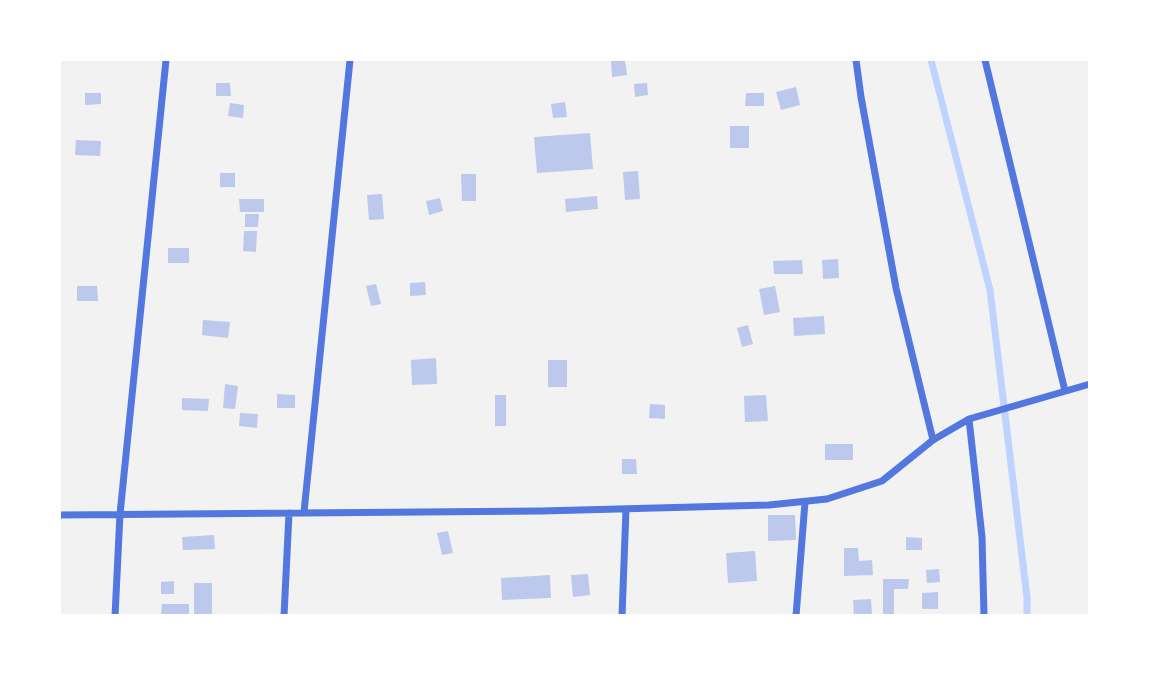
<!DOCTYPE html>
<html>
<head>
<meta charset="utf-8">
<style>
	body { margin:0 }
	#map { position:relative; width:1149px; height:675px; overflow:hidden; background:#f2f2f2; font-family:Poppins,sans-serif }
	canvas { display:block }
	.frame { position:absolute; inset:0; border:61px solid #fff; pointer-events:none }
</style>
</head>
<body>
<div id="map">
<canvas width="1149" height="675"></canvas>
<div class="frame"></div>
</div>
<script>
const ctx = document.querySelector('canvas').getContext('2d');
ctx.lineJoin = 'round';
const poly = rows => new Path2D(rows.map(r => 'M' + r).join(''));
function strokePath(path, color, width, dash) { ctx.strokeStyle = color; ctx.lineWidth = width; ctx.lineCap = dash ? 'butt' : 'round'; ctx.setLineDash(dash || []); ctx.stroke(path); }
function paint(path, color) { ctx.fillStyle = color; ctx.fill(path, 'evenodd'); }
strokePath(poly([
	[931,60,990,290,1027,597,1027,616]
]), '#bfd3fe', 7);
paint(poly([
	[611,60,625,60,627,75,612,77],
	[216,83,230,83,231,96,216,96],
	[647,83,648,95,635,97,634,84],
	[796,87,800,105,781,110,776,92],
	[85,93,101,93,101,104,85,105],
	[746,93,764,93,764,106,745,106],
	[565,102,567,117,553,118,551,104],
	[230,103,244,105,243,118,228,116],
	[730,126,749,126,749,148,730,148],
	[590,133,593,169,537,173,534,137],
	[76,140,101,141,100,156,75,155],
	[638,171,640,199,625,200,623,172],
	[220,173,235,173,235,187,220,187],
	[461,174,476,174,476,201,462,201],
	[382,194,384,219,369,220,367,195],
	[597,196,598,209,566,212,565,199],
	[440,198,443,211,429,215,426,201],
	[239,199,264,199,264,212,240,212],
	[245,214,259,214,258,227,245,227],
	[244,231,257,231,256,252,243,251],
	[168,248,189,248,189,263,168,263],
	[838,259,839,278,823,279,822,260],
	[802,260,803,274,774,274,773,261],
	[425,282,426,295,410,296,410,283],
	[376,284,381,304,371,306,366,286],
	[77,286,97,286,98,301,77,301],
	[775,286,780,312,764,315,759,289],
	[824,316,825,334,794,336,793,318],
	[203,320,230,322,228,338,202,335],
	[748,325,753,344,742,347,737,328],
	[436,358,437,384,412,385,411,360],
	[548,360,567,360,567,387,548,387],
	[225,384,238,386,235,409,223,408],
	[277,394,295,395,295,408,277,408],
	[495,395,506,395,506,426,495,426],
	[766,395,768,421,745,422,744,396],
	[182,398,209,399,208,411,182,410],
	[650,404,665,405,665,419,649,418],
	[240,413,258,414,257,428,239,426],
	[825,444,853,444,853,460,825,460],
	[622,459,636,459,637,474,622,474],
	[768,515,795,515,796,540,768,541],
	[448,531,453,553,442,555,437,533],
	[214,535,215,549,183,550,182,537],
	[906,537,922,538,922,550,906,550],
	[844,548,858,548,859,561,872,560,873,575,844,576],
	[755,551,757,581,728,583,726,553],
	[939,569,940,582,927,583,926,570],
	[588,574,590,595,573,597,571,575],
	[550,575,551,598,502,600,501,578],
	[883,579,909,579,908,589,894,589,894,616,883,616],
	[174,581,174,594,161,594,161,582],
	[194,583,212,583,212,616,194,616],
	[938,592,938,609,922,609,922,593],
	[871,599,872,616,854,616,853,600],
	[162,604,189,604,189,616,161,616]
]), '#bdc9ec');
strokePath(poly([
	[856,60,861,97,896,288,933,440],
	[985,60,1065,391],
	[969,419,982,537,984,616],
	[304,512,350,60],
	[60,515,542,511,769,505,827,499,882,481,933,440,969,419,1090,384],
	[115,616,120,514,166,60],
	[284,616,289,513],
	[622,616,626,509],
	[796,616,805,502]
]), '#5277de', 7);
</script>
</body>
</html>
